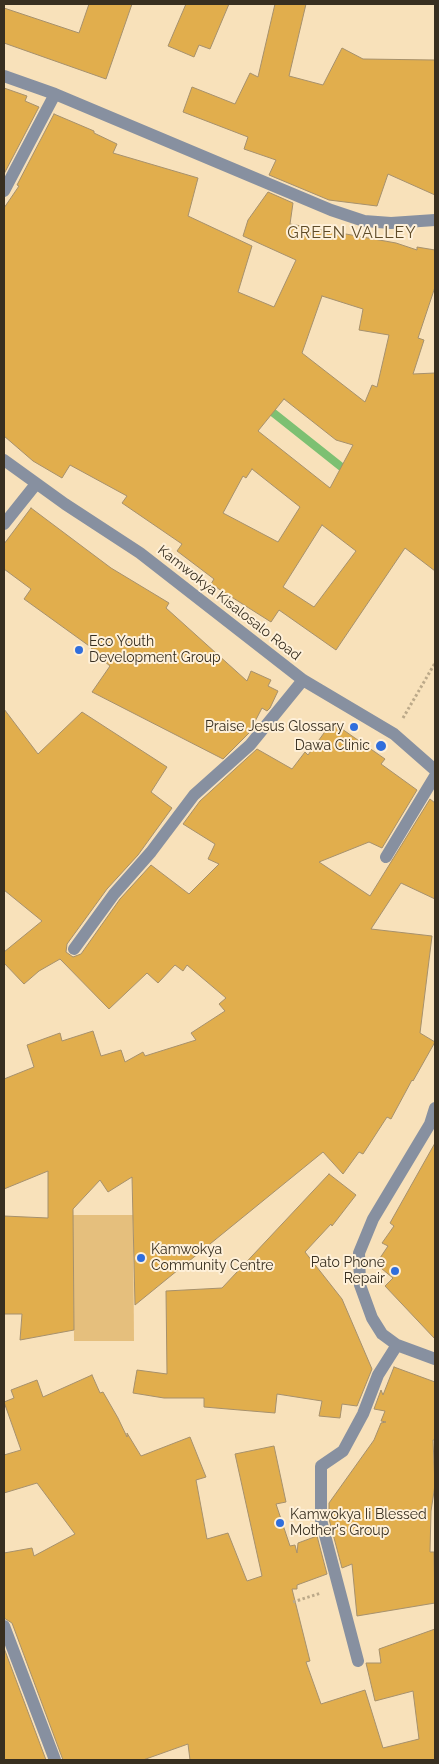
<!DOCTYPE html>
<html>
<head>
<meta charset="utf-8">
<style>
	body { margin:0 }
	#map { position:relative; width:439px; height:1764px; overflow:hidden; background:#f8e1ba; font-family:Raleway,sans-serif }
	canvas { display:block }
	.frame { position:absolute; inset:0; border:5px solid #382f20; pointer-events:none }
</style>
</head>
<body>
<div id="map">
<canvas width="439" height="1764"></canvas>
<div class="frame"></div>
</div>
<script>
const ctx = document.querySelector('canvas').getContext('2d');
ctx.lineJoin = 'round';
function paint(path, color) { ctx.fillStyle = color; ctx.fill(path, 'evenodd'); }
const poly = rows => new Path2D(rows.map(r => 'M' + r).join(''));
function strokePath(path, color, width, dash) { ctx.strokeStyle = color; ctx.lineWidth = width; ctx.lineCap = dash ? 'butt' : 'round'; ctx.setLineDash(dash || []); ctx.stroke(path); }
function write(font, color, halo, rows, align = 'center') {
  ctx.font = font + ' Raleway,sans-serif'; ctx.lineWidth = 4; ctx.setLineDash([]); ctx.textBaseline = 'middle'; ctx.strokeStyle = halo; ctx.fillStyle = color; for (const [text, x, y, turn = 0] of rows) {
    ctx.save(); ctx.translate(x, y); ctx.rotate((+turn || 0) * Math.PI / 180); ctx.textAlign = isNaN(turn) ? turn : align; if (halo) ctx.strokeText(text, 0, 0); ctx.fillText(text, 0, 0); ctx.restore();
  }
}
paint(poly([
	[73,1215,133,1215,134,1341,74,1341]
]), '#e5bf7d');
strokePath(poly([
	[266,407,349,473]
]), '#7dc072', 8);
const building = poly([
	[89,4,132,4,106,79,4,43,4,8,79,33,89,4],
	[186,4,229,4,210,49,199,45,194,57,168,46,186,4],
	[275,4,306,4,289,76,323,85,342,48,363,59,435,60,435,195,388,174,377,206,329,200,269,175,276,160,244,149,248,137,183,112,192,87,235,104,250,73,258,77,275,4],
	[4,88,27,96,25,101,39,107,4,174,4,88],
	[54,114,94,131,94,133,117,144,113,153,198,178,188,216,252,246,238,292,274,307,296,260,243,236,248,220,268,192,293,203,290,224,396,243,417,250,417,247,435,250,435,287,418,338,424,340,413,374,435,373,435,571,405,548,336,650,279,610,271,622,211,584,214,579,177,551,182,544,122,503,127,496,70,465,62,478,33,461,4,436,4,208,19,186,17,185,54,114],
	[322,296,363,309,359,330,389,335,377,387,372,385,365,402,302,353,322,296],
	[284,399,336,440,353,445,330,488,258,431,284,399],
	[252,469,300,507,278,542,223,513,243,476,246,478,252,469],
	[322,525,356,551,314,607,283,587,322,525],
	[31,508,111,568,169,603,166,608,247,681,251,671,271,680,268,686,278,691,270,708,267,711,262,708,249,733,223,759,92,692,110,666,91,650,92,648,24,599,31,589,4,569,4,544,31,508],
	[4,709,38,754,82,712,167,767,151,792,172,808,138,855,107,889,67,944,66,952,73,957,81,954,120,899,151,865,189,894,219,864,208,859,215,844,183,824,200,801,257,749,292,769,305,752,308,755,332,722,385,759,381,764,417,790,382,848,369,842,319,862,370,896,430,799,435,803,435,899,401,883,371,929,432,936,420,1033,435,1042,413,1081,412,1080,391,1119,387,1117,363,1154,359,1152,343,1174,323,1152,135,1305,132,1177,108,1192,100,1180,73,1209,74,1330,20,1340,22,1314,4,1314,4,1216,48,1218,48,1171,4,1189,4,1079,34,1067,27,1045,60,1033,62,1041,93,1031,101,1056,121,1050,125,1062,143,1052,145,1056,196,1040,191,1033,225,1011,219,1004,226,998,187,965,183,971,175,965,158,983,147,973,109,1009,60,959,39,971,24,984,4,963,4,952,42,921,4,890,4,709],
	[435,1143,435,1339,385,1286,393,1278,376,1264,388,1246,382,1243,394,1226,390,1223,435,1143],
	[329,1174,356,1195,332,1226,331,1224,305,1252,342,1299,372,1369,357,1406,342,1404,340,1418,319,1416,322,1401,277,1394,275,1413,204,1407,204,1398,164,1398,133,1393,137,1370,167,1374,166,1291,222,1288,329,1174],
	[394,1367,435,1382,435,1440,433,1440,435,1485,431,1511,430,1552,434,1552,435,1603,357,1616,352,1564,342,1568,329,1519,329,1503,374,1440,381,1423,386,1422,381,1421,385,1411,374,1409,381,1390,383,1395,394,1367],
	[92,1375,100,1393,103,1392,118,1418,127,1437,127,1433,141,1456,190,1437,206,1477,196,1480,207,1539,228,1533,247,1581,262,1576,235,1454,274,1446,286,1502,276,1504,290,1546,295,1545,297,1553,298,1543,317,1536,327,1574,297,1585,297,1589,292,1589,310,1661,306,1662,321,1704,365,1690,383,1748,419,1739,413,1691,375,1701,366,1663,381,1663,379,1649,435,1629,435,1760,190,1760,188,1744,143,1760,63,1760,12,1623,4,1618,4,1553,32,1548,34,1556,75,1534,37,1483,4,1493,4,1455,21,1450,4,1402,14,1398,11,1390,37,1380,43,1397,92,1375],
	[4,1648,46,1760,4,1760,4,1648]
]);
paint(building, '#e1ae4d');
strokePath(building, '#a6906c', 1);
strokePath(poly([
	[403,718,435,663],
	[293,1602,321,1593]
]), '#bca989', 3, [2.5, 2.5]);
strokePath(poly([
	[4,76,55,94,331,210,364,221,391,223,435,220],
	[4,191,55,94],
	[4,460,65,504,140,553,303,680,394,734,435,770],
	[4,524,36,484],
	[386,857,435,776],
	[74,949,114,894,151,852,194,795,250,745,303,680],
	[435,1108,430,1124,373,1219,359,1253,360,1285,372,1318,382,1334,397,1345,435,1359],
	[4,1626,55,1760],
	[358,1661,321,1520,321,1466,343,1451,363,1414,378,1375,397,1345]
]), '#8790a0', 12);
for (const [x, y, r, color] of [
	[79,650,5,"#306edc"],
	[354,727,5,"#306edc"],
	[381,746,6,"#306edc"],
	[141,1258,5,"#306edc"],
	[395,1271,5,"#306edc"],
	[280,1523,5,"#306edc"]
]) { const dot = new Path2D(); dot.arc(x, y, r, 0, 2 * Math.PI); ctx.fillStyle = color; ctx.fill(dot); strokePath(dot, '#fef0d9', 2); }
write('14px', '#382f20', '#fef0d9', [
	["Kamwokya Kisalosalo Road",229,603,38]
]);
write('14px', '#382f20', '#fef0d9', [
	["Eco Youth",89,642],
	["Development Group",89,658],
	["Praise Jesus Glossary",344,727,"right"],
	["Dawa Clinic",370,746,"right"],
	["Kamwokya",151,1250],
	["Community Centre",151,1266],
	["Pato Phone",385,1263,"right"],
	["Repair",385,1279,"right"],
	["Kamwokya Ii Blessed",290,1515],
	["Mother's Group",290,1531]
], 'left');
ctx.letterSpacing = '1px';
write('16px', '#5e4b28', '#fef0d9', [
	["GREEN VALLEY",352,233]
]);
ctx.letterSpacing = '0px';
</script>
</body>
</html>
